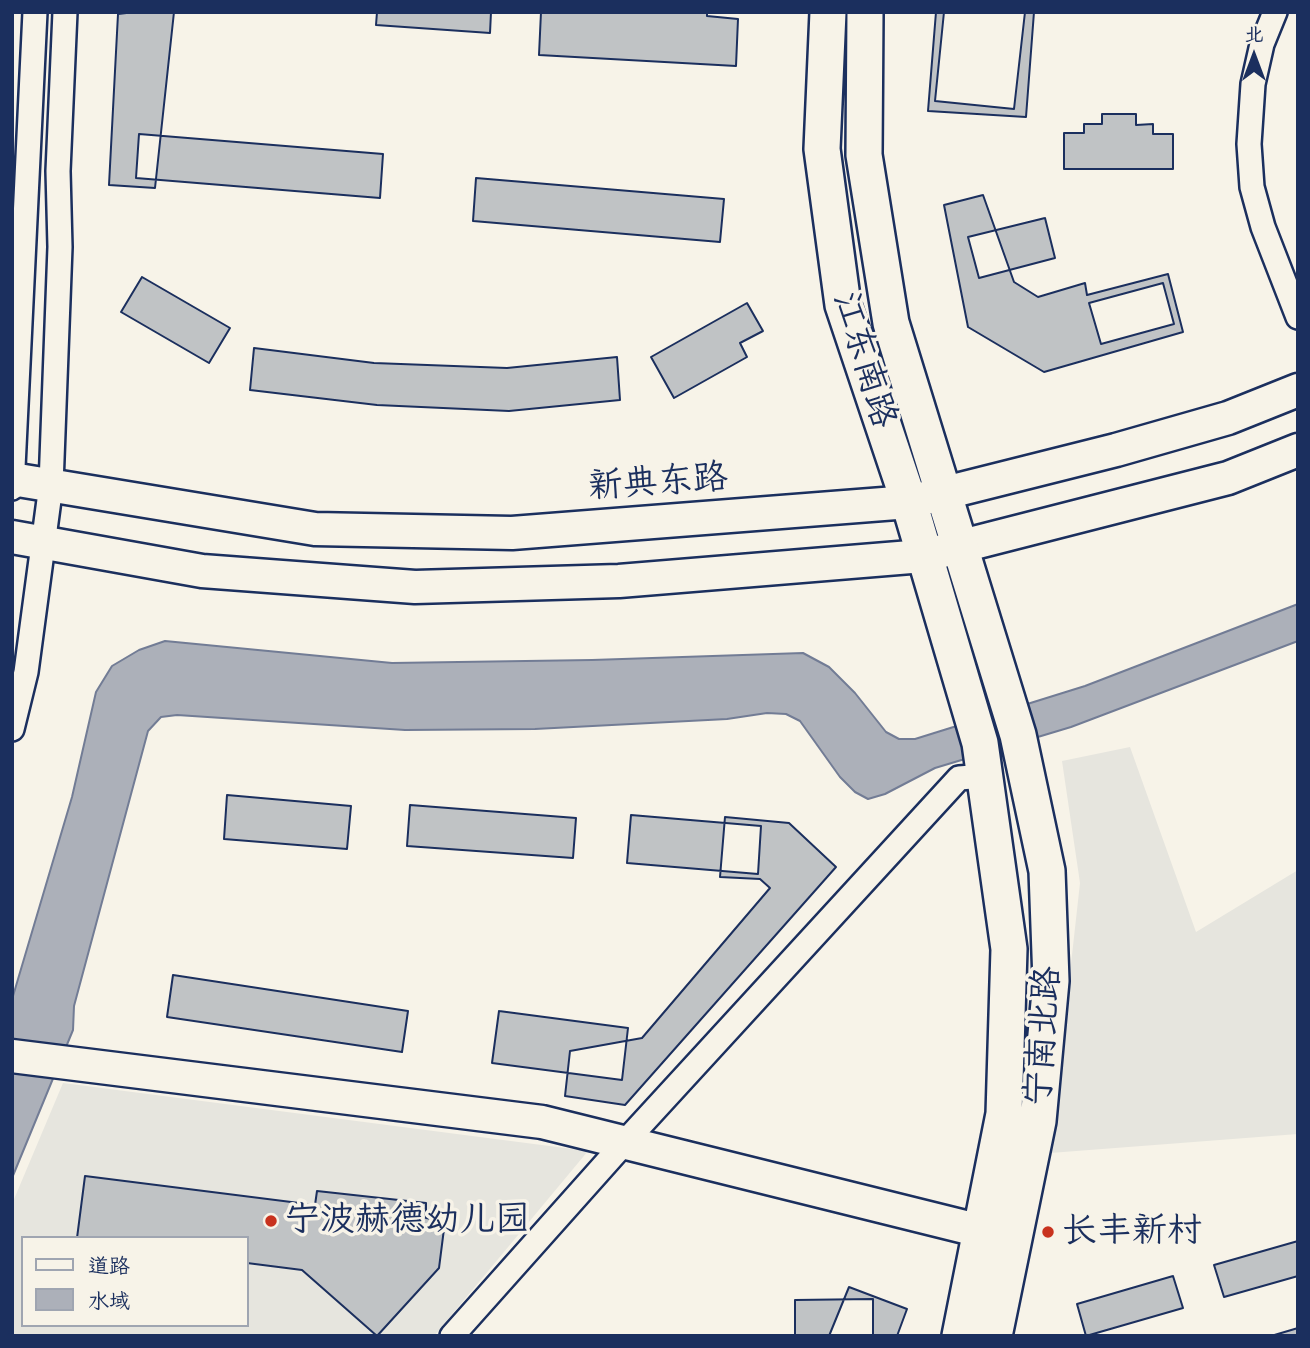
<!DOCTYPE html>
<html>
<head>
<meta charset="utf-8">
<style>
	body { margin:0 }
	#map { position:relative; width:1310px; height:1348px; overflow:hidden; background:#f7f3e8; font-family:Caveat,"LXGW WenKai TC",sans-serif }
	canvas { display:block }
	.frame { position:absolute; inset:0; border:14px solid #1b2f5e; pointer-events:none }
	.legend { position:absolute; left:21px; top:1236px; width:228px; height:91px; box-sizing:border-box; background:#f7f3e8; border:2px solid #9fa5b1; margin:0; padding:9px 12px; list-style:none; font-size:21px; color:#1b2f5e }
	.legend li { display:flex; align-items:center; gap:14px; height:35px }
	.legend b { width:35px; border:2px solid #9fa5b1 }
	.north { position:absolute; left:1219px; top:21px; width:70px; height:70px; -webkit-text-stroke:5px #f7f3e8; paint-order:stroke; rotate:0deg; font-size:19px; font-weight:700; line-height:28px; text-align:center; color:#1b2f5e }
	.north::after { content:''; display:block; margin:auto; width:24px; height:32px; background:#1b2f5e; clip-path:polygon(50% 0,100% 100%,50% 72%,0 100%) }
</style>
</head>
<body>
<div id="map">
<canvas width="1310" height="1348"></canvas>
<div class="frame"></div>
<ul class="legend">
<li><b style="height:9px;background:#f7f3e8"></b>道路</li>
<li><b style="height:19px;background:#acb0b9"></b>水域</li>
</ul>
<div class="north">北</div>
</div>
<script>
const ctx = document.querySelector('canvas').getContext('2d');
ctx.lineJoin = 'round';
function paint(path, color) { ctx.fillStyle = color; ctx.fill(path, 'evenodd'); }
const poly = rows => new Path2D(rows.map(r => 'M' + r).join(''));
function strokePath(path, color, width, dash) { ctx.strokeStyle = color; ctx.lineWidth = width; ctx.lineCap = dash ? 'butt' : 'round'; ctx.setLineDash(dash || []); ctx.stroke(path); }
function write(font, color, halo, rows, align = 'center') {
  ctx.font = font + ' Caveat,"LXGW WenKai TC",sans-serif'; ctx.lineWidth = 7; ctx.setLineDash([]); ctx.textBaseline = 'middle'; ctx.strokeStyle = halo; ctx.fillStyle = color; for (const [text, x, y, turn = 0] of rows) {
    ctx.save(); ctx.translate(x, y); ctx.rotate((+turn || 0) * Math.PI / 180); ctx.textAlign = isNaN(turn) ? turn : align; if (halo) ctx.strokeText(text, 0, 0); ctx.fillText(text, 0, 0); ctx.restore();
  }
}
paint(poly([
	[1130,747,1196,932,1298,870,1298,1134,1050,1153,1080,883,1062,761],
	[63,1083,588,1151,434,1336,12,1336,12,1204],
	[23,1238,247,1238,247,1325,23,1325]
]), '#e6e5de');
const water = poly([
	[1298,604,1298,641,1071,727,935,768,885,794,868,799,855,792,840,777,800,721,786,714,767,713,727,719,535,729,405,730,177,715,161,717,148,731,74,1006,73,1030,12,1178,13,996,72,797,96,692,112,666,139,650,165,641,392,663,592,660,803,653,829,667,855,693,886,732,899,739,915,739,1085,686,1298,604]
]);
paint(water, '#acb0b9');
strokePath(water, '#727c95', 2);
const building = poly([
	[135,12,174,12,155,188,109,185,118,14,135,12],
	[377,12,491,12,490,33,376,25,377,12],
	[541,12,707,12,707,16,738,19,736,66,539,55,541,12],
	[936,12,1034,12,1026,117,928,111,936,12],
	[944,12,1025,12,1014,109,935,101,944,12],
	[1102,114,1136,114,1136,125,1153,124,1153,134,1173,134,1173,169,1064,169,1064,133,1084,133,1084,124,1102,124,1102,114],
	[139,134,383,154,380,198,136,178,139,134],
	[476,178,724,199,720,242,473,221,476,178],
	[983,195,1014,282,1038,297,1085,283,1087,295,1168,274,1183,332,1044,372,968,327,944,205,983,195],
	[1045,218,1055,258,979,278,968,237,1045,218],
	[142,277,230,328,209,363,121,312,142,277],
	[1163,283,1174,324,1101,344,1089,303,1163,283],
	[747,303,763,331,740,343,747,357,674,398,651,357,747,303],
	[254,348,374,363,507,368,617,357,620,400,509,411,377,405,250,390,254,348],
	[227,795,351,806,347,849,224,839,227,795],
	[410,805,576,818,573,858,407,846,410,805],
	[631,815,761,826,758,874,627,863,631,815],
	[725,817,789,823,836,867,625,1105,565,1096,570,1051,642,1038,770,888,760,879,720,877,725,817],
	[173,975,408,1011,402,1052,167,1017,173,975],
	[499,1011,628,1028,622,1080,492,1063,499,1011],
	[85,1176,315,1205,317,1191,426,1203,426,1218,445,1221,439,1268,377,1336,302,1270,247,1263,247,1238,77,1238,85,1176],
	[1298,1241,1298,1276,1224,1297,1214,1265,1298,1241],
	[1173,1276,1183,1308,1086,1336,1077,1304,1173,1276],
	[849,1287,907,1309,897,1336,829,1336,849,1287],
	[873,1299,873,1336,795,1336,795,1300,873,1299],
	[1298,1328,1298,1336,1271,1336,1298,1328]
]);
paint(building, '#c0c3c5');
strokePath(building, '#1b2f5e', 2);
const street = poly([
	[1275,12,1262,44,1253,84,1249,144,1252,187,1263,227,1298,317],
	[12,488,35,12],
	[12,729,26,672,51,485,60,247,58,171,65,12],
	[452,1336,625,1142,959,778,985,776]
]);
const secondary = poly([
	[12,479,315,529,512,533,909,502,1116,450,1228,418,1298,390],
	[12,537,202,571,415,587,619,581,923,556,1228,478,1298,450],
	[12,1056,542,1122,981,1231]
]);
const primary = poly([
	[828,12,822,149,843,305,909,502,980,743,1009,949,1004,1114,960,1336],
	[865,12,864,155,891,323,1018,735,1047,871,1051,981,1038,1121,994,1336]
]);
strokePath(street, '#1b2f5e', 28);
strokePath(secondary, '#1b2f5e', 37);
strokePath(primary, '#1b2f5e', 40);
strokePath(street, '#f7f3e8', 23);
strokePath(secondary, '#f7f3e8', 32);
strokePath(primary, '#f7f3e8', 35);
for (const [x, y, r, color] of [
	[271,1221,7,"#c8321e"],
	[1048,1232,7,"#c8321e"]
]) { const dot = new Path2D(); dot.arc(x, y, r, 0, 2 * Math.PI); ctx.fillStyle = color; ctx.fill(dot); strokePath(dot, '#f7f3e8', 2.5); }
write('35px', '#1b2f5e', '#f7f3e8', [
	["江东南路",864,360,73],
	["新典东路",658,483,-4],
	["宁南北路",1044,1036,-86]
]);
write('35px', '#1b2f5e', '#f7f3e8', [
	["宁波赫德幼儿园",285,1221],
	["长丰新村",1062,1232]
], 'left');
</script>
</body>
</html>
